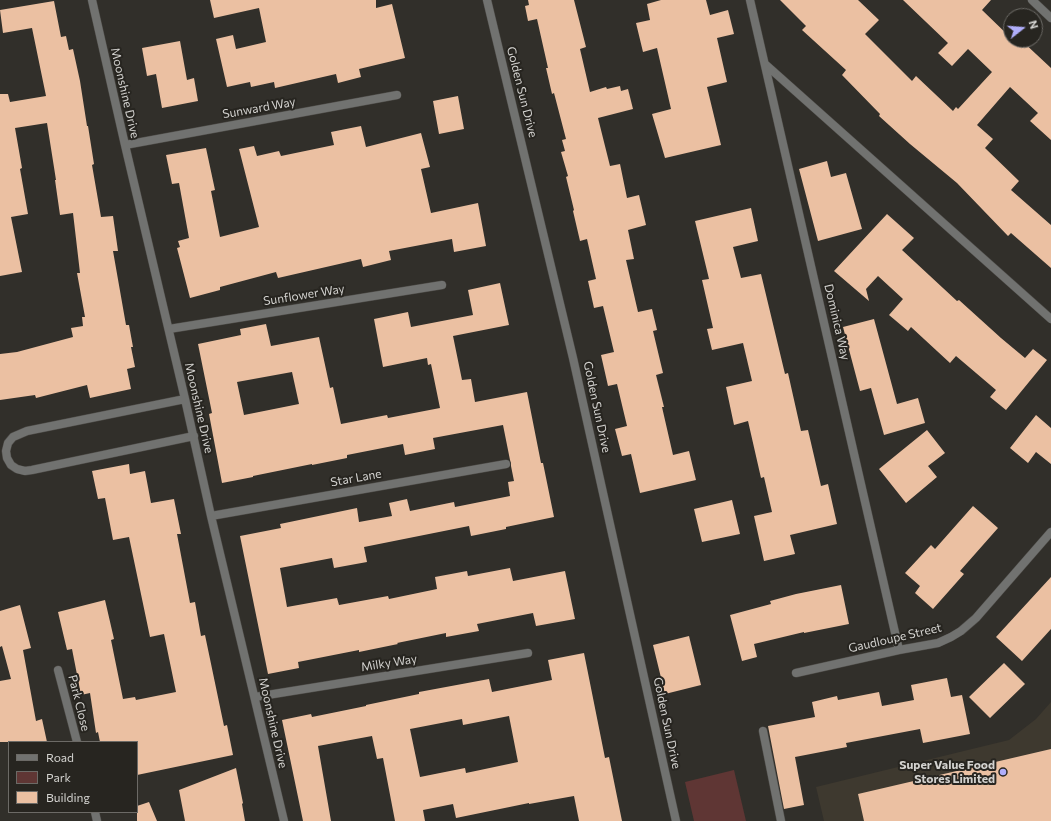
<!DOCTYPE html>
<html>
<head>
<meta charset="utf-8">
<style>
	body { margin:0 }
	#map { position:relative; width:1051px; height:821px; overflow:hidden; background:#312f2a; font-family:Commissioner,sans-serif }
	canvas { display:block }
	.legend { position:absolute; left:8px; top:741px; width:130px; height:72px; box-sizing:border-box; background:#272520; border:1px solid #6c6a66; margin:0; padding:5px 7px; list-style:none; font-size:12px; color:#d3d2cf }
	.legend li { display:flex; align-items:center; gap:8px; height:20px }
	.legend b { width:20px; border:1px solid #6c6a66 }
	.north { position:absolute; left:1003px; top:8px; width:40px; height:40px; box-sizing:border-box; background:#272520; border:1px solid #6c6a66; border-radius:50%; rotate:73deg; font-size:11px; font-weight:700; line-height:16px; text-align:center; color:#d3d2cf }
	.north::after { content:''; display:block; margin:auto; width:14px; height:18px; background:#b0aefa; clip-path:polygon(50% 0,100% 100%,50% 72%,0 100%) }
</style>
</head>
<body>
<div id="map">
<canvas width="1051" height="821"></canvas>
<ul class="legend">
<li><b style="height:5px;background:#717270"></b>Road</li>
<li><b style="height:11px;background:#5f3634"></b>Park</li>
<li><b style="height:11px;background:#ebc0a2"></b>Building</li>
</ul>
<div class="north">N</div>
</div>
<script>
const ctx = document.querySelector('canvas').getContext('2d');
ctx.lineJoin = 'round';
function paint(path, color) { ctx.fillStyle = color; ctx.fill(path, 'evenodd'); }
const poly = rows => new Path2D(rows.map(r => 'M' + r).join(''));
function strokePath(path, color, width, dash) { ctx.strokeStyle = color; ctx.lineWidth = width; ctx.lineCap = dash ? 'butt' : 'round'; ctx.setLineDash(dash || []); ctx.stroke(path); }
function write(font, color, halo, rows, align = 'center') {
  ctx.font = font + ' Commissioner,sans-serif'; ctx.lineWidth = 4; ctx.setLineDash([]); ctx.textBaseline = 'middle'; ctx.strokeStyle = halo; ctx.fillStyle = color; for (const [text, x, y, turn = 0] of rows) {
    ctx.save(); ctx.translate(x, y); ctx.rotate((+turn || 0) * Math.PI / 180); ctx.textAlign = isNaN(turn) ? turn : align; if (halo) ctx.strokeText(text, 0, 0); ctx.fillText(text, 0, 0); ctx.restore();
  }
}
paint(poly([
	[1051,702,1051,821,824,821,816,787,1009,740,1036,719]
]), '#3e392f');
paint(poly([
	[734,770,746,821,694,821,685,782]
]), '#5f3634');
paint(poly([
	[210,0,376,0,376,8,392,4,405,58,359,69,361,77,338,83,336,74,275,88,274,82,251,87,250,82,227,87,216,39,233,35,236,49,266,42,259,8,214,18],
	[528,0,574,0,586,47,580,49,590,92,606,87,607,89,620,86,621,91,628,89,633,109,598,118,610,166,620,164,627,198,639,195,646,225,628,230,634,259,626,260,638,312,652,309,657,330,653,331,663,373,656,375,664,407,662,407,673,455,689,451,696,480,640,493,631,454,622,456,615,429,627,426,617,384,608,386,601,355,614,352,603,306,594,308,588,281,596,279,587,239,580,241,573,211,574,210,566,177,568,176,561,152,565,151,562,140,566,139,554,93,552,94,546,68,548,68,537,19,528,21,525,6,529,5],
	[661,0,706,0,710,15,728,10,734,34,717,38,727,82,707,87,721,145,665,158,652,114,671,109,657,48,643,52,636,23,650,20,647,4],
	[780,0,858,0,879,20,865,34,912,81,916,76,953,111,956,107,958,109,992,72,968,49,952,66,938,53,948,43,903,0,991,0,982,10,1011,38,1011,40,1021,40,1051,68,1051,140,1030,121,1038,113,1010,87,977,125,993,139,985,148,1019,181,1011,190,1051,225,1051,268,1011,233,1008,236,957,183,910,144,879,116,880,114,842,75,846,70,802,30,806,26],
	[54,1,61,37,66,36,69,50,73,49,80,81,87,126,88,126,94,164,92,165,101,217,113,216,118,251,113,251,126,325,129,325,133,347,131,347,135,367,127,369,131,389,90,398,87,385,36,398,35,395,0,400,0,354,17,352,73,337,71,328,83,326,82,317,85,317,77,273,80,273,73,213,60,215,55,180,56,180,47,123,15,128,22,168,20,169,28,214,11,217,22,272,0,276,0,94,8,94,10,102,46,96,32,28,3,33,0,10],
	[180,41,187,80,194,78,198,101,162,108,156,74,147,76,142,48],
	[458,96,464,129,439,134,433,101],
	[361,126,366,147,421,133,430,167,421,169,431,213,478,203,486,246,454,252,452,239,389,251,391,260,363,267,361,259,278,278,276,272,220,287,220,290,190,298,177,248,180,247,178,241,189,238,179,183,172,184,166,155,206,148,215,190,211,191,220,237,259,227,239,149,254,146,257,156,279,151,281,156,334,145,331,132],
	[827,161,831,177,846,173,862,229,818,241,799,169],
	[751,208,758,241,733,247,741,278,761,274,785,374,788,373,801,431,808,430,821,486,828,484,837,524,790,535,795,554,764,561,754,516,772,512,764,477,761,478,748,421,734,425,726,387,752,381,743,343,712,350,707,329,713,328,702,280,709,279,695,221],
	[887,214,914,238,902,250,957,301,959,300,1001,338,1025,358,1033,349,1047,360,1006,410,990,397,996,390,956,356,950,363,911,327,908,331,889,315,903,299,878,276,866,289,869,301,834,271],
	[500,283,509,325,453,336,462,380,471,379,475,402,527,392,541,463,543,463,554,517,506,527,506,529,471,536,469,526,364,547,367,562,334,568,332,558,280,568,287,607,337,598,339,605,388,596,389,599,437,589,435,577,467,571,468,576,510,568,513,581,565,571,575,619,536,626,533,613,477,624,479,631,446,637,446,633,397,643,398,644,359,652,359,650,298,662,299,668,268,674,240,536,281,528,280,524,357,508,359,522,392,516,389,503,407,499,410,511,454,502,455,507,510,496,508,482,514,481,511,466,511,463,510,460,503,425,433,438,435,449,405,455,403,444,347,455,347,458,312,465,312,464,253,476,253,477,222,483,209,414,212,413,198,344,241,335,240,329,266,324,271,346,319,337,330,388,333,387,341,424,387,415,388,418,440,408,431,364,428,365,427,358,383,367,374,319,408,312,411,327,473,315,468,290],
	[292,372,299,404,244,415,237,382],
	[874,319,897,404,918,398,925,423,884,435,871,388,860,391,843,327],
	[1036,415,1051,428,1051,464,1036,452,1028,463,1010,448],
	[927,430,945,453,928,466,937,477,906,503,879,469],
	[129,464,130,474,145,471,151,503,174,499,181,534,177,534,190,603,195,602,201,636,205,635,224,726,227,725,233,755,137,775,137,742,100,742,98,732,96,733,90,693,81,695,72,649,67,650,58,612,105,600,114,639,111,640,123,699,135,697,136,700,176,692,164,634,150,637,129,537,113,540,105,498,98,499,92,471],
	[732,500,740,534,702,542,694,509],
	[973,506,998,528,960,571,964,574,933,609,915,593,920,586,905,573,931,545,935,549],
	[1051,577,1051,629,1022,661,996,637],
	[841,585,849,624,804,633,804,632,754,644,757,657,742,661,730,615,771,604,770,601,796,594],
	[20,605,31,648,23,650,36,721,42,719,47,742,0,742,0,681,11,679,2,646,0,647,0,611],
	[689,636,701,685,665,694,653,645],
	[584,653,605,758,609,757,622,821,579,821,574,796,529,804,529,803,456,818,453,804,423,810,425,821,395,821,383,758,377,759,372,736,318,746,331,821,303,821,282,720,311,714,312,717,366,706,366,705,419,694,419,692,489,679,492,692,552,680,548,660],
	[509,716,518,762,466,773,465,768,420,777,410,729,462,719,463,725],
	[1004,663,1025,684,990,718,969,697],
	[947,678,951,697,962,695,970,734,923,743,920,729,846,743,847,747,795,757,804,805,784,809,768,726,815,717,812,702,837,696,838,700,879,692,882,706,914,700,911,685],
	[1051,749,1051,821,864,821,858,794],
	[236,768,243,803,242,804,245,821,185,821,179,790],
	[149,802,157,821,137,821,137,806]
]), '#ebc0a2');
const street = poly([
	[92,0,125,145,185,399,211,516,284,821],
	[487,0,573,358,676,821],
	[750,0,899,650],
	[1032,0,1051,18],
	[765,64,1051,319],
	[125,145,397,95],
	[169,329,442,285],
	[185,399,27,431,13,437,8,443,6,451,7,458,11,465,17,469,25,471,32,470,194,436],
	[211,516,506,464],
	[58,670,77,742],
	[796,673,899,650,938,643,951,637,961,631,976,618,1051,532],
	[255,697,528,653],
	[763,731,781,821],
	[95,812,97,821]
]);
strokePath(street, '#4e4c48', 9);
strokePath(street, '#717270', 8);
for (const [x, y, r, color] of [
	[1003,772,4,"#b0aefa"]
]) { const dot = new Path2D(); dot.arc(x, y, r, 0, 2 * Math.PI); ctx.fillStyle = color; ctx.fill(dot); strokePath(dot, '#272520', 1.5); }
write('12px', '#d3d2cf', '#272520', [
	["Golden Sun Drive",522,92,76],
	["Moonshine Drive",125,93,77],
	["Sunward Way",259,108,-10],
	["Sunflower Way",304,295,-9],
	["Dominica Way",837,322,77],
	["Golden Sun Drive",597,407,78],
	["Moonshine Drive",199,408,77],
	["Star Lane",356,478,-10],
	["Gaudloupe Street",895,638,-13],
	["Milky Way",389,663,-9],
	["Park Close",79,703,76],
	["Moonshine Drive",273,723,77],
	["Golden Sun Drive",667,723,78]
]);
write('bold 12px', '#d3d2cf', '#272520', [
	["Super Value Food",995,765],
	["Stores Limited",995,779]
], 'right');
</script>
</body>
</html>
